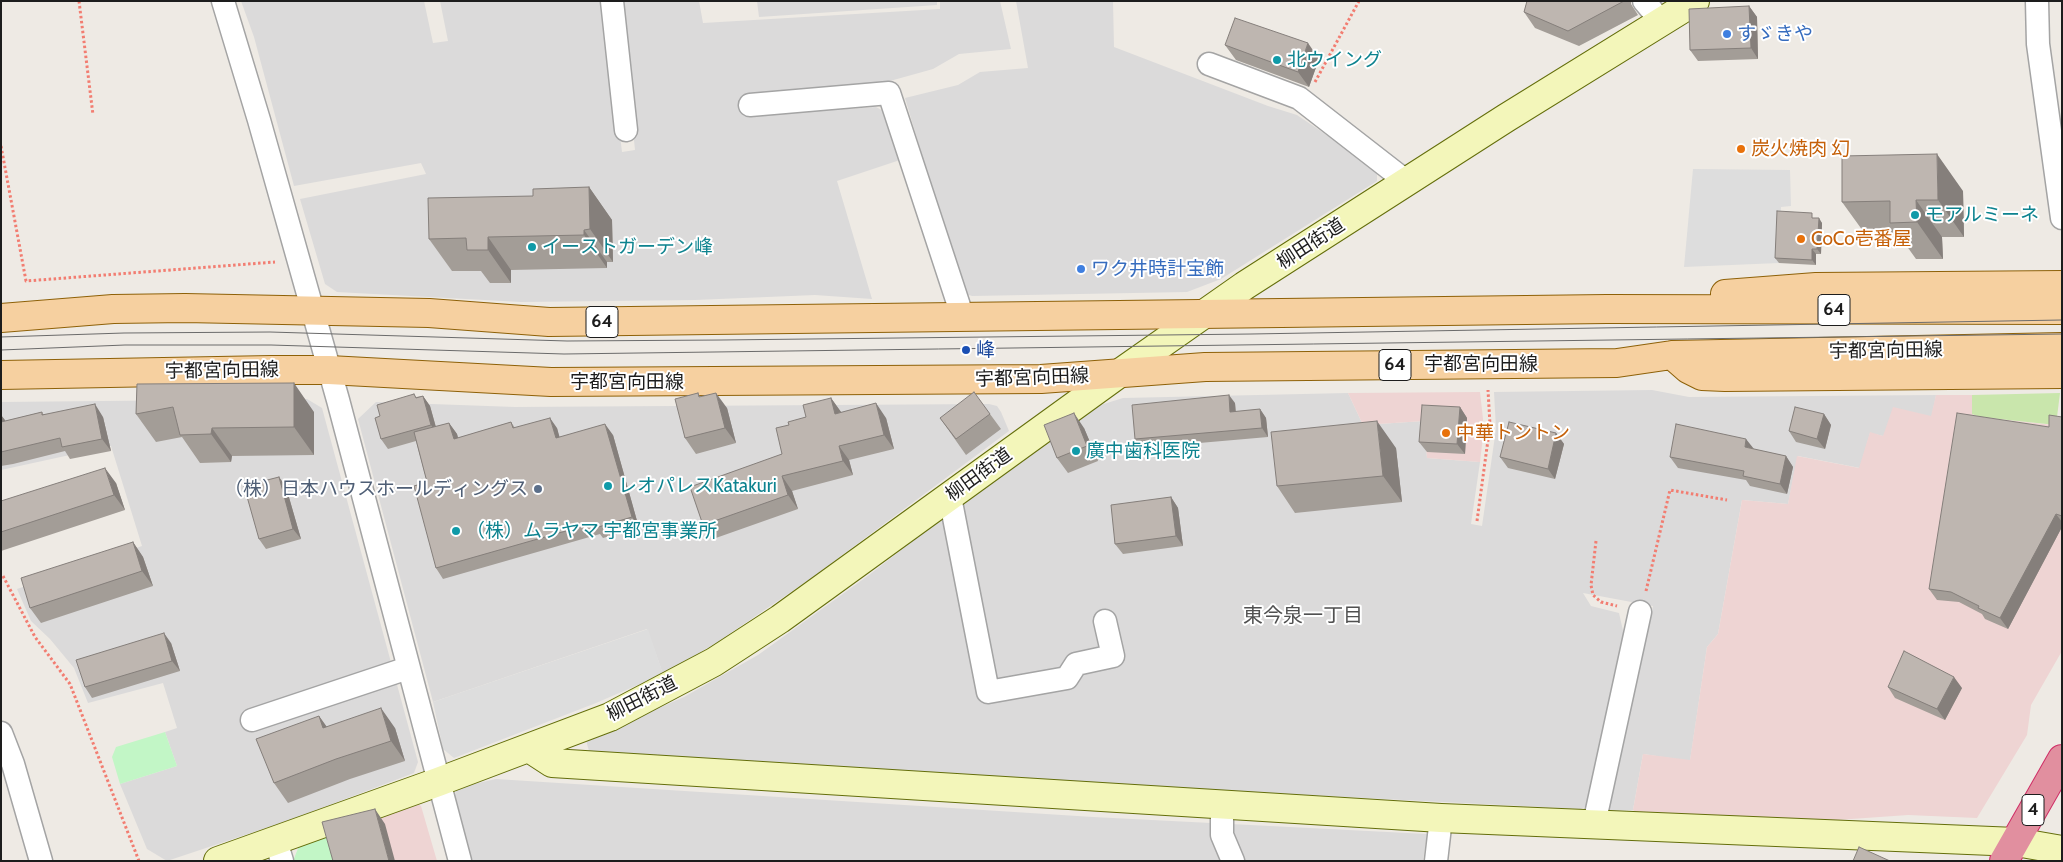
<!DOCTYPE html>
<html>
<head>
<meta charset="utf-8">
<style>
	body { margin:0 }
	#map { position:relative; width:2063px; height:862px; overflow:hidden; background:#eeeae4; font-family:Cabin,sans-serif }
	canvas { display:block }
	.frame { position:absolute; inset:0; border:2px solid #1d1d1d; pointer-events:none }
</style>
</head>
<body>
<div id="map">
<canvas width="2063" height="862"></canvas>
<div class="frame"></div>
</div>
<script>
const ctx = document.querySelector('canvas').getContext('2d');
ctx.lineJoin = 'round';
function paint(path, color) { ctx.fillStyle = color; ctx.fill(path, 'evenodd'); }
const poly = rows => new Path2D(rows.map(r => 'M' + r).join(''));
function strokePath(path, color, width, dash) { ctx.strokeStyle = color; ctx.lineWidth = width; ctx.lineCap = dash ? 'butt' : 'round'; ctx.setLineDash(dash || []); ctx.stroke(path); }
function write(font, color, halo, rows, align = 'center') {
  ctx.font = font + ' Cabin,"Noto Sans JP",sans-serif'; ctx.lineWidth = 4; ctx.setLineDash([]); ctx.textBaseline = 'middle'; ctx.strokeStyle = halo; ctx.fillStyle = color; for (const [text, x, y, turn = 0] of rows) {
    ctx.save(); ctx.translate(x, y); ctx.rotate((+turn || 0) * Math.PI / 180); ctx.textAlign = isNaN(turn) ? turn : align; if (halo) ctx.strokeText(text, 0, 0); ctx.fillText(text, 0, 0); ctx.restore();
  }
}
paint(poly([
	[241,1,424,1,433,43,448,41,440,1,604,1,622,152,635,150,620,1,699,1,703,23,940,9,940,1,1000,1,1011,49,959,54,933,69,890,81,742,97,745,116,876,107,887,113,903,159,837,181,872,299,815,295,695,300,521,302,337,292,325,284,300,199,426,174,421,163,294,186,254,37],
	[757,1,937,1,937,5,759,17],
	[1016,1,1113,1,1114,47,1268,106,1297,115,1377,169,1377,181,1221,279,1187,292,972,296,963,293,905,98,958,85,980,72,1028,68],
	[1652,390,1689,397,1936,395,1932,416,1883,436,1870,433,1860,468,1798,456,1788,504,1742,500,1718,634,1707,647,1690,761,1643,754,1633,810,1603,811,1653,606,1583,593,1591,606,1619,613,1626,644,1589,805,1581,809,1246,792,590,755,586,740,684,697,758,655,869,575,941,519,951,541,982,701,1081,671,1119,646,1113,612,1094,616,1100,641,1096,652,1060,672,994,683,962,502,1091,408,1123,398,1348,393,1363,425,1424,421,1427,458,1480,462,1471,524,1482,526,1496,429,1494,392],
	[307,399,322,408,418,762,414,773,287,821,167,861,147,849,120,784,177,766,165,732,177,728,163,683,88,703,74,668,50,639,31,621,17,589,142,546,111,446,1,470,1,402],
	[376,402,515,407,989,404,997,406,1001,412,1009,431,810,579,716,643,663,674,647,629,433,702,358,419],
	[496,779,1093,817,1427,834,1423,861,472,861,455,797,456,788]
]), '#dbdada');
paint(poly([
	[1480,392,1484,428,1480,462,1427,458,1424,421,1363,425,1348,393],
	[1936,395,1972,395,1972,414,1980,417,2062,426,2062,651,2031,705,2027,735,1977,818,1908,815,1837,820,1779,819,1637,813,1633,810,1643,754,1690,760,1707,647,1718,634,1742,500,1788,504,1797,456,1859,468,1870,432,1883,436,1893,407,1931,416],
	[418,804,421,806,437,861,335,861,328,837]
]), '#eed4d3');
paint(poly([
	[2060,393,2056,425,1980,417,1972,414,1972,395]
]), '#c9e6ac');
paint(poly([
	[165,732,177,766,120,784,112,757,116,747],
	[328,837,335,861,293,861,299,846]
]), '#c2f6c6');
paint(poly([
	[1693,169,1790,170,1791,206,1781,207,1779,263,1684,267],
	[648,629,663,674,596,703,454,758,443,749,433,702]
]), '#ddd');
const street = poly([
	[223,1,259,120,338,400,460,861],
	[612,1,626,130],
	[1644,1,1661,21],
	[2037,1,2038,44,2062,218],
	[1209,64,1299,98,1407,182],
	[750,105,889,93,963,318],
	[950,497,988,692,1067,678,1076,664,1113,656,1105,621],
	[252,720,408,668],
	[1,733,13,764,41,861],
	[1222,804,1222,835,1233,861],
	[1594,824,1640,612],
	[276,841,282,861],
	[1436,861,1441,818]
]);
const secondary = poly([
	[529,748,552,763,1441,818,2016,842,2062,850],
	[218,861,438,782,610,717,714,662,780,619,1117,375,1244,286,1506,118,1695,1]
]);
const primary = poly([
	[1725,294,1816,287,2062,285],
	[1,318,113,309,185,308,429,313,549,322,1607,309,2062,310],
	[1672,355,1688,369,1702,376,1725,377,2062,374],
	[1,375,272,370,329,370,551,382,1041,379,1205,367,1617,363,1672,355,2062,347]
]);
const highway = poly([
	[2004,861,2062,759]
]);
strokePath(street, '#a4a4a4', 25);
strokePath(secondary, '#646e0b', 30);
strokePath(primary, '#8e6108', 30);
strokePath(highway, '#cf2d66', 30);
strokePath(poly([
	[79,1,93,115],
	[1315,82,1359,1],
	[1,146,26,281,275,262],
	[1477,521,1490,425,1488,390],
	[1596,541,1591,585,1593,595,1601,602,1617,606],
	[3,576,35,637,70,684,139,861],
	[1646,591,1670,490,1727,500]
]), '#f27d71', 3, [2.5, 2.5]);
strokePath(street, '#fff', 22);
strokePath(secondary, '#f3f6ba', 28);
strokePath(primary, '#f6d0a0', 28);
strokePath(highway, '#e18f9f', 28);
strokePath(poly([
	[1,337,124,333,270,332,567,341,721,340,1251,334,2062,320],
	[1,350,125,345,271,345,564,354,2062,334]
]), '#6b6b6b', 1);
paint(poly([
	[1527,1,1631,1,1631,4,1638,15,1579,46,1535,28,1524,12],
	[1749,6,1757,17,1758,59,1698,61,1690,50],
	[1225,45,1319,59,1309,87,1236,60],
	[589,187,612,220,613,262,607,262,607,268,511,270,511,283,490,283,481,271,452,271,429,239,533,196],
	[1963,191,1964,237,1942,237,1943,259,1916,259,1901,238,1868,238,1842,202],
	[1816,218,1822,223,1821,254,1816,254,1816,265,1779,263,1775,258],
	[137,384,314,412,314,455,232,456,231,462,200,463,182,437,156,442,136,414],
	[698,393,700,397,727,408,736,443,696,454,685,438],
	[414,394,416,397,423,396,430,406,436,427,449,423,457,434,458,438,511,422,515,428,557,428,559,437,613,435,639,528,603,538,600,534,443,579,436,568,427,482,416,441,388,449,381,439,380,416],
	[831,398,841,412,886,418,894,449,849,460,853,475,792,491,798,509,713,539,703,525,782,454,789,425,806,417],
	[1235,403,1236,412,1260,409,1266,418,1268,437,1142,448,1135,439],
	[1460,407,1467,418,1465,454,1427,452,1419,442],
	[42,412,43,414,103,417,111,451,70,459,65,451,13,464,1,466,1,415,5,421],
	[990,414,1001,429,966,455,940,418],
	[1824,414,1831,425,1825,449,1796,442,1789,431],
	[2062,417,2062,527,2008,629,1985,619,1982,614,1959,602,1937,600,1929,589,2049,427],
	[1084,428,1098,461,1068,473,1057,458],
	[1556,433,1564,444,1555,479,1508,468,1500,457],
	[1396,448,1402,502,1295,513,1277,486],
	[1753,449,1786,456,1793,467,1787,494,1750,486,1746,480,1678,468,1670,457],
	[279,477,286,487,301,539,266,549,259,539],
	[116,483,125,510,1,551,1,501],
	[1171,497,1178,508,1183,546,1123,554,1115,544],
	[133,542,143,557,153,586,41,623,30,608],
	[171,643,180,671,92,698,85,687],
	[1888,687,1962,688,1945,720,1895,698],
	[319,716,327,727,395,728,405,761,350,779,288,803,274,783]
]), '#a39d97');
paint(poly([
	[1749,6,1757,17,1758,59,1751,48],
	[1308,43,1319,59,1309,87,1298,72],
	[1937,154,1963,191,1964,237,1938,200],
	[589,187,612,220,613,262,590,229],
	[1916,200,1942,237,1943,259,1917,222],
	[1819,218,1822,223,1821,254,1817,249],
	[584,230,607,262,607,268,584,235],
	[488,237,511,270,511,283,488,250],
	[1812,249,1816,254,1816,265,1812,260],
	[294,383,314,412,314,455,294,427],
	[716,393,727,408,736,443,725,428],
	[1229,395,1235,403,1236,421,1230,412],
	[423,396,430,406,438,435,431,425],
	[831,398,841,412,835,414],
	[876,403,886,418,894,449,884,435],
	[95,404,103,417,111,451,102,439],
	[1460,407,1467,418,1465,454,1457,444],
	[1260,409,1266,418,1268,437,1262,428],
	[1074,413,1084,428,1098,461,1087,446],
	[1824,414,1831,425,1825,449,1817,439],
	[1,415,5,420,7,435,1,426],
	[550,418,557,428,563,449,556,438],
	[1377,421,1396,448,1402,502,1383,476],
	[449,423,457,434,461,449,454,439],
	[605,424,613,435,639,528,632,517],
	[212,428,232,456,231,462,211,434],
	[1556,433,1564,444,1555,479,1548,469],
	[1746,439,1754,449,1745,447],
	[839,446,849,460,853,475,843,461],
	[1786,456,1793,467,1787,494,1780,484],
	[105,468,116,483,125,510,114,495],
	[782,476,792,491,798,509,788,495],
	[279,477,286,487,301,539,293,529],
	[1171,497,1178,508,1183,546,1176,536],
	[2056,514,2062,522,2062,527,2008,629,2000,618],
	[133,542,143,557,153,586,142,571],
	[164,633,171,643,180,671,172,661],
	[1954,677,1962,688,1945,720,1937,709],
	[381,708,395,728,405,761,391,741],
	[319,716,333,736,323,728],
	[375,809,385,824,395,861,389,861]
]), '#857f7b');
const building = poly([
	[1527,1,1624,1,1568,31,1524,12,1527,1],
	[1749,6,1751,48,1690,50,1689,9,1749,6],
	[1235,18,1308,43,1298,72,1225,45,1235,18],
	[1937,154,1938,200,1916,200,1917,222,1890,223,1890,201,1842,202,1842,156,1937,154],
	[589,187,590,229,584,230,584,235,488,237,488,250,467,250,466,238,429,239,428,198,533,196,533,189,589,187],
	[1777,211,1812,213,1812,218,1819,218,1817,249,1812,249,1812,260,1775,258,1777,211],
	[294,383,294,427,212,428,211,434,180,435,173,407,136,414,137,384,294,383],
	[974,392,990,414,956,439,940,418,974,392],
	[698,393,699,397,716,393,725,428,685,438,675,399,698,393],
	[414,394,416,398,423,396,431,425,381,439,375,418,380,416,377,405,414,394],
	[1229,395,1230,412,1260,409,1262,428,1135,439,1132,405,1229,395],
	[831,398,835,414,876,403,884,435,839,446,843,461,782,476,788,495,703,525,690,487,782,454,776,428,789,425,788,422,806,417,803,405,831,398],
	[95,404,102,439,62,447,60,438,1,452,1,422,42,412,42,415,95,404],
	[1422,405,1460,407,1457,444,1419,442,1422,405],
	[1795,407,1824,414,1817,439,1789,431,1795,407],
	[1074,413,1087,446,1057,458,1044,425,1074,413],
	[1957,413,2049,427,2049,415,2062,417,2062,516,2056,514,2000,618,1978,608,1979,606,1951,592,1929,589,1957,413],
	[550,418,556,438,605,424,632,517,595,528,594,523,436,568,414,486,427,482,414,432,449,423,454,439,511,422,513,428,550,418],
	[1377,421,1383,476,1277,486,1271,432,1377,421],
	[1509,422,1556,433,1548,469,1500,457,1509,422],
	[1676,424,1746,439,1745,447,1786,456,1780,484,1743,476,1744,471,1670,457,1676,424],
	[105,468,114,495,1,532,1,501,105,468],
	[279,477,293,529,259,539,244,486,279,477],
	[1171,497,1176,536,1115,544,1111,505,1171,497],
	[133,542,142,571,30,608,21,578,133,542],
	[164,633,172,661,85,687,76,660,164,633],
	[1904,651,1954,677,1937,709,1888,687,1904,651],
	[381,708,391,741,336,759,274,783,256,739,319,716,323,728,381,708],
	[375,809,389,861,333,861,322,822,375,809],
	[1859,847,1890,861,1853,861,1859,847]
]);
paint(building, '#beb6b0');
strokePath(building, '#857f7b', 1);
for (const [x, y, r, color] of [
	[1727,34,5,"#3f7fe0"],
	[1277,60,5,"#0f9aa8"],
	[1741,149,5,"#e8710a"],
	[1915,215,5,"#0f9aa8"],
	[1801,239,5,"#e8710a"],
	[532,247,5,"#0f9aa8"],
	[1081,269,5,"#3f7fe0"],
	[966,350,5,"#1a4fb4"],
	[1446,433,5,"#e8710a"],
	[1076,451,5,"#0f9aa8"],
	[608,486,5,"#0f9aa8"],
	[538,489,5,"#5c6f8a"],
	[456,531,5,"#0f9aa8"]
]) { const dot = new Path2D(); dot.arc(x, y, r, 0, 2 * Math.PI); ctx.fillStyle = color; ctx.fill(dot); strokePath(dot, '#fff', 2); }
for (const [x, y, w] of [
	[1834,310,32],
	[602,322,32],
	[1395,365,32],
	[2033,810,22]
]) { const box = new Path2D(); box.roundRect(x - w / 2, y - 15.5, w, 31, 4); ctx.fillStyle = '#fff'; ctx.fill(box); strokePath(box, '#1d1d1d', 1); }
write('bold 18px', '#1d1d1d', null, [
	["64",1834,310],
	["64",602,322],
	["64",1395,365],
	["4",2033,810]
]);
write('19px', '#366cbe', '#fff', [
	["すゞきや",1737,34],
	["ワク井時計宝飾",1091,269]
], 'left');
write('19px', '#0d838f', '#fff', [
	["北ウイング",1287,60],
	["モアルミーネ",1925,215],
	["イーストガーデン峰",542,247],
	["廣中歯科医院",1086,451],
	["レオパレスKatakuri",618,486],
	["（株）ムラヤマ 宇都宮事業所",466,531]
], 'left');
write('19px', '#c56008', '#fff', [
	["炭火焼肉 幻",1751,149],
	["CoCo壱番屋",1811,239],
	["中華トントン",1456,433]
], 'left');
write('19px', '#1d1d1d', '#fff', [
	["柳田街道",1311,244,-33],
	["宇都宮向田線",1886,351,-1],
	["宇都宮向田線",1481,364],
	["宇都宮向田線",222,371,-1],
	["宇都宮向田線",1032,378,-2],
	["宇都宮向田線",627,382],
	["柳田街道",979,475,-36],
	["柳田街道",642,699,-27]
]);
write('19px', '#164399', '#fff', [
	["峰",976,350]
], 'left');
write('19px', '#4e5e75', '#fff', [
	["（株）日本ハウスホールディングス",528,489]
], 'right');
write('20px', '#505050', '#fff', [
	["東今泉一丁目",1303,616]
]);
</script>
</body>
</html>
